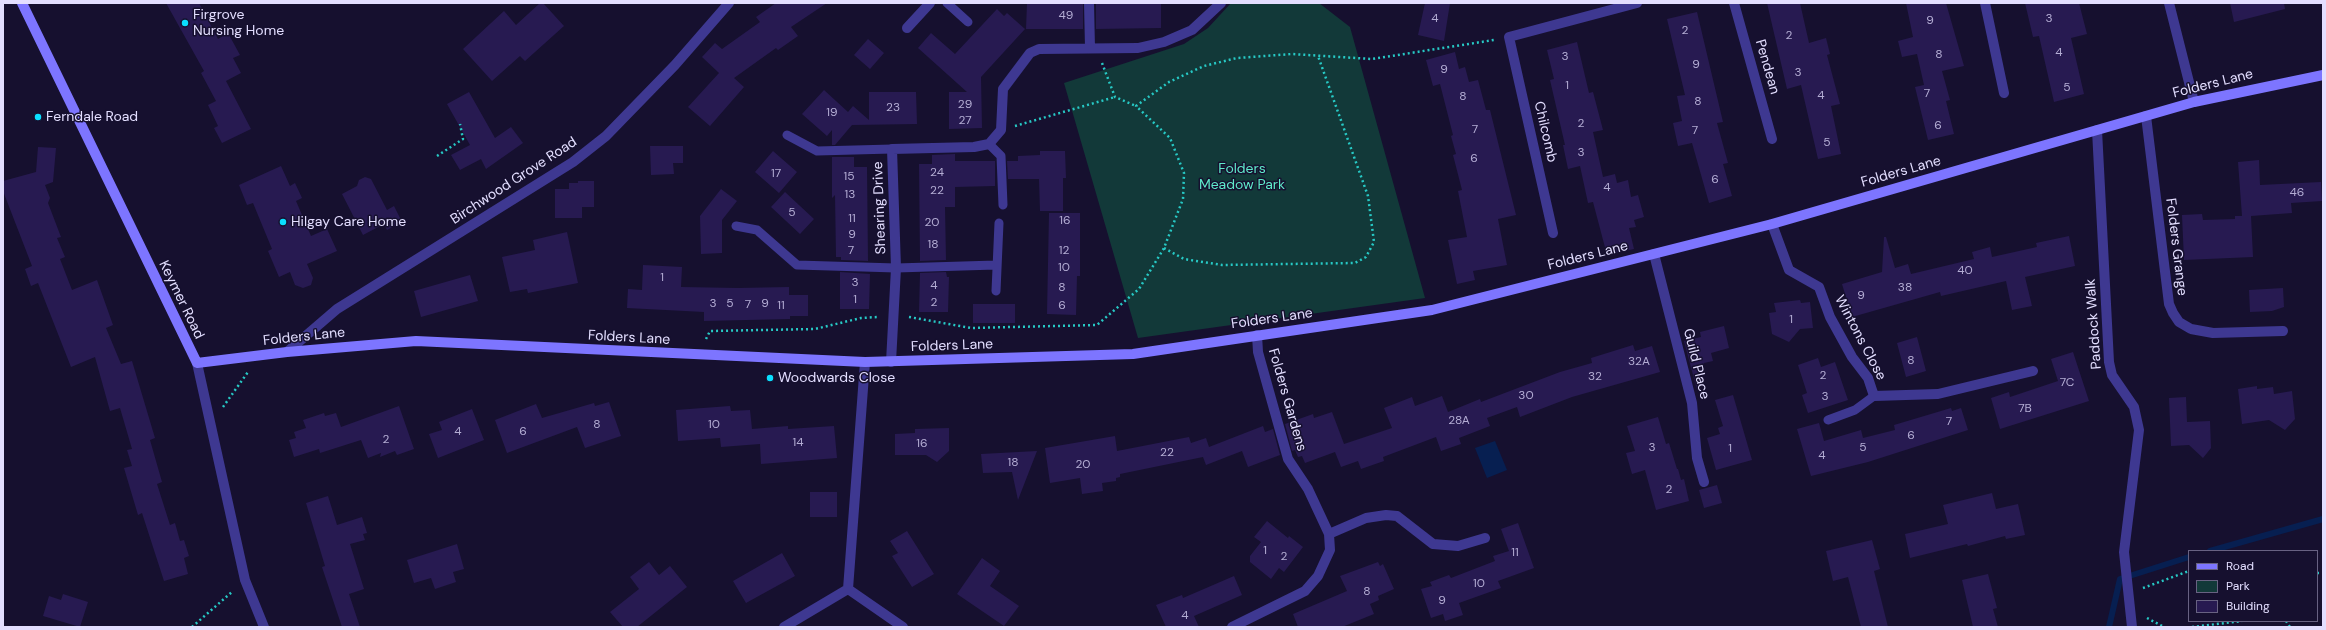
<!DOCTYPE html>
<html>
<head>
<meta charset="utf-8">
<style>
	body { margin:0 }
	#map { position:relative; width:2326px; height:630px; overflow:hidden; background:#16102f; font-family:"DM Sans",sans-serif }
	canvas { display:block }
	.frame { position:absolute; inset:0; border:4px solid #e3deff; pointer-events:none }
	.legend { position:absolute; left:2188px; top:550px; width:130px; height:72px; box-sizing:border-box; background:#16102f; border:1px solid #686282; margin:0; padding:5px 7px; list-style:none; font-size:12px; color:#e3deff }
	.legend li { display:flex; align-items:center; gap:8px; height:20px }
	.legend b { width:20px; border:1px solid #686282 }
</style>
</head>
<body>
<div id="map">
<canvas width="2326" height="630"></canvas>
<div class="frame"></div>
<ul class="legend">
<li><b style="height:5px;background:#7d75ff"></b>Road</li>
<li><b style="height:11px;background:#123939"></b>Park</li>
<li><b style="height:11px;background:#271a51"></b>Building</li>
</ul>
</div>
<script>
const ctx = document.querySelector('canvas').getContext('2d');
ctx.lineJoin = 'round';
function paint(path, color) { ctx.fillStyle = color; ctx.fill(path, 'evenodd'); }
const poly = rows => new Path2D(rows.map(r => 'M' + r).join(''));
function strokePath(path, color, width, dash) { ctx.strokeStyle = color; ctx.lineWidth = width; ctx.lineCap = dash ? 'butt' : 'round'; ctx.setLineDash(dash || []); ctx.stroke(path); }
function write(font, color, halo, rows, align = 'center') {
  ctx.font = font + ' "DM Sans",sans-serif'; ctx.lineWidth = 3; ctx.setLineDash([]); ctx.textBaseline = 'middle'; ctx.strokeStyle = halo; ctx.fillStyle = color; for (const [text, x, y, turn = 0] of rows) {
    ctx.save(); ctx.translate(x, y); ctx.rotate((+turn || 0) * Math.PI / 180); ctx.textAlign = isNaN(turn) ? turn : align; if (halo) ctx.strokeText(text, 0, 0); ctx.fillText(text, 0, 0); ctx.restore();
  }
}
paint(poly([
	[1231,3,1319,3,1350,27,1425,298,1138,338,1064,83,1184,44,1208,28]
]), '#123939');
paint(poly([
	[1495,441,1507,470,1487,478,1475,448]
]), '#071f51');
strokePath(poly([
	[2210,551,2323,519],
	[2109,627,2120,579,2189,557]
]), '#071f51', 6);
paint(poly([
	[166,3,199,3,218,39,228,33,240,55,233,58,241,73,226,81,251,129,222,143,214,128,218,126,208,105,216,101,201,73,204,71],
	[540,3,543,3,564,26,525,61,520,56,492,81,463,49,504,11,516,25],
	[776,3,827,3,791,27,798,36,778,50,776,48,734,78,744,87,710,126,688,107,719,73,702,57,715,43,722,49,760,22,756,17],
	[1027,3,1083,4,1083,29,1026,29],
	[1161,3,1161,28,1096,29,1096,4],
	[1425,3,1450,3,1444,41,1418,35],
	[1767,3,1800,3,1809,43,1826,38,1830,54,1827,55,1840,104,1831,106,1841,154,1818,159,1801,85,1787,89],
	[1906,3,1946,3,1964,66,1942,71,1950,100,1946,101,1954,134,1928,140,1915,87,1924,85,1917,54,1902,57,1898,41,1913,37],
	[2025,3,2079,3,2087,34,2071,38,2084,94,2054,102,2039,36,2033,37],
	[2230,3,2284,3,2285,9,2234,22],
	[997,9,1004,16,1007,13,1025,29,981,77,982,128,949,129,949,92,967,92,918,48,931,33,955,54],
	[1697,12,1723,122,1717,123,1728,163,1723,164,1732,196,1709,203,1692,143,1678,146,1673,123,1682,121,1677,96,1685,95,1667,19],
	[868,39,884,53,870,69,854,55],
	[1577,42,1589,93,1593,92,1603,130,1593,132,1603,177,1615,174,1617,183,1628,180,1631,197,1638,195,1644,217,1634,220,1636,227,1629,228,1634,249,1607,255,1593,202,1588,203,1580,166,1568,169,1563,145,1565,145,1550,80,1554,79,1547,50],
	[1455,52,1459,69,1465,67,1469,82,1478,80,1486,110,1490,110,1516,215,1498,219,1507,265,1473,271,1475,280,1457,284,1448,240,1467,237,1458,191,1462,190,1453,155,1456,154,1451,136,1453,135,1440,84,1433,86,1426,60],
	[824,90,848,112,853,106,869,120,869,92,916,92,917,124,852,125,835,145,832,145,832,130,827,136,802,114],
	[469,92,495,138,511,127,523,143,486,169,481,159,460,170,451,155,470,145,447,104],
	[650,146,683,146,683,163,673,163,674,174,651,175],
	[38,147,56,148,53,182,45,185,50,198,48,203,61,237,57,238,65,257,60,259,72,290,97,280,113,325,106,328,121,364,132,361,155,438,150,440,162,482,157,484,170,525,175,523,180,541,184,540,189,556,184,558,188,574,164,581,142,513,138,515,124,468,132,466,127,450,132,449,120,408,110,411,95,357,71,367,38,283,31,286,25,269,32,266,3,191,3,181,36,172],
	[773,151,797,172,779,193,755,172],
	[1040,151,1065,151,1066,178,1063,178,1063,211,1040,211,1039,179,1008,179,1007,161,1018,161,1018,156,1040,155],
	[955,154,955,161,995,161,995,186,955,187,955,207,945,207,946,260,920,261,919,164,932,164,932,155],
	[832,157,854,157,854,167,867,167,868,261,841,260,841,257,836,257,835,195,832,198],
	[2259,160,2260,185,2321,182,2322,201,2291,203,2292,213,2251,216,2253,257,2184,260,2182,215,2202,214,2203,220,2235,219,2235,216,2242,216,2238,162],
	[281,166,290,186,295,183,302,198,296,201,311,236,327,229,337,251,307,264,313,278,311,285,303,288,295,285,290,272,279,277,268,251,272,249,253,203,247,205,239,185],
	[365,177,371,179,387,210,394,206,402,222,387,230,384,224,363,235,342,194,357,186,359,180],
	[578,181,594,181,594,207,582,207,582,218,555,218,555,189,569,189,569,183,578,183],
	[721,189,737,201,722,220,722,253,701,254,700,216],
	[785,192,814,219,800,234,771,207],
	[1049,213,1080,213,1080,276,1077,276,1076,315,1047,314],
	[567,232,578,283,528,293,527,289,510,292,502,257,535,250,533,240],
	[2069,236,2075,266,2025,277,2032,306,2012,310,2006,281,1941,296,1940,292,1852,317,1842,284,1882,272,1884,237,1886,237,1895,268,1908,264,1911,274,1974,259,1972,252,1990,247,1992,257,2037,247,2036,243],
	[643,265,682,267,681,287,738,288,789,287,789,295,808,295,808,316,790,316,790,319,704,321,704,312,627,308,628,289,642,290],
	[840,272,870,274,869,309,840,309],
	[946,272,947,277,949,277,948,312,919,312,920,273],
	[470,275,478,301,421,317,414,291],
	[2283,288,2284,307,2272,311,2250,312,2249,290],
	[1800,300,1801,303,1810,302,1813,328,1800,329,1789,342,1772,334,1769,313,1776,312,1774,303],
	[973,304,1015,304,1015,323,973,323],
	[1724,326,1729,348,1711,353,1713,361,1704,363,1697,390,1684,341,1701,337,1700,332],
	[1917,337,1926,371,1906,377,1897,343],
	[1633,345,1635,351,1652,346,1660,372,1572,397,1520,417,1517,407,1487,418,1490,426,1459,438,1461,444,1441,451,1436,437,1383,457,1384,461,1361,469,1358,461,1341,467,1335,452,1305,463,1302,456,1298,457,1295,450,1292,451,1285,424,1313,414,1314,418,1332,412,1344,444,1392,428,1384,408,1412,397,1415,406,1442,396,1448,412,1480,399,1481,402,1560,372,1592,363,1591,358],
	[2073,352,2089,401,2000,429,1991,398,2009,392,2010,397,2058,381,2051,359],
	[1818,358,1821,367,1835,362,1848,400,1808,413,1802,395,1807,393,1798,365],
	[2257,386,2257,389,2273,387,2274,394,2292,391,2295,419,2285,430,2269,420,2242,424,2238,389],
	[1733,395,1752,460,1716,470,1707,438,1720,434,1718,428,1723,426,1715,400],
	[2186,397,2187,422,2210,421,2211,448,2203,458,2189,445,2171,446,2169,398],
	[609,402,621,436,585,448,577,427,507,453,495,420,536,404,542,418,594,403,595,406],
	[399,406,414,449,397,455,395,451,380,457,381,453,368,458,361,440,320,453,319,449,294,457,289,440,296,438,294,432,306,428,303,420,324,413,325,416,336,413,341,427],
	[730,406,731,411,750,410,752,429,788,426,788,429,834,426,837,458,761,464,760,444,721,447,720,438,678,441,676,410],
	[1951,408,1952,411,1961,408,1968,430,1868,462,1811,476,1797,429,1819,423,1824,441,1861,430,1863,438,1895,430,1894,425],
	[472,409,484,440,438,458,429,434,442,430,439,422],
	[1658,417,1666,444,1669,443,1677,469,1678,469,1681,480,1684,479,1689,501,1656,510,1645,470,1632,474,1626,453,1635,451,1627,426],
	[1263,426,1265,432,1273,429,1280,455,1248,467,1242,451,1206,465,1203,457,1120,474,1120,477,1116,478,1116,481,1102,483,1103,491,1082,494,1080,478,1050,483,1045,448,1115,436,1117,451,1189,437,1191,443,1206,438,1209,447],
	[949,428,949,451,937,462,926,455,895,455,895,434,915,433,915,429],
	[1037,451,1018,500,1012,472,983,473,981,454],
	[1717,485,1722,503,1704,508,1699,490],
	[810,492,837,492,837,517,810,517],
	[1992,493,1996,509,2018,504,2025,535,2006,539,2005,536,1968,546,1967,544,1910,558,1905,534,1948,524,1943,505],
	[328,496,337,525,362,517,367,533,363,534,365,540,350,544,364,589,349,594,360,627,342,627,322,567,325,566,306,503],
	[1267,521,1288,538,1289,536,1303,547,1284,572,1279,568,1271,579,1250,562,1250,556,1261,542,1254,537],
	[1518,523,1534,568,1498,581,1501,588,1459,603,1463,615,1445,621,1443,614,1431,618,1421,589,1432,586,1430,582,1449,575,1451,578,1495,561,1493,556,1509,551,1501,529],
	[907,531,934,574,912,587,892,556,898,553,890,541],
	[1872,540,1880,569,1874,571,1888,627,1861,627,1848,577,1833,581,1826,551],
	[457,544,464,569,453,572,456,582,435,589,431,578,414,583,407,560],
	[782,553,795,576,746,603,733,581],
	[982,558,1000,571,990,586,1019,606,1004,626,957,594],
	[649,562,659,575,670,566,687,587,637,627,623,627,610,612,639,589,630,577],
	[1378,562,1380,566,1383,564,1394,589,1378,596,1379,600,1370,604,1374,614,1342,627,1298,627,1293,614,1347,591,1340,576],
	[1988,574,1997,608,1993,609,1998,627,1973,627,1962,580],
	[1234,576,1242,595,1194,616,1199,627,1166,627,1156,605,1182,595,1183,598],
	[63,594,88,602,80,627,43,616,49,596,61,600]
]), '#271a51');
strokePath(poly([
	[1102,63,1115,97,1136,106],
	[1015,126,1115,97],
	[437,156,463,139,460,124],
	[1164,248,1184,259,1222,265,1355,263,1366,257,1374,242,1368,196,1318,56],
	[909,317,971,328,1097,325,1139,289,1164,248,1183,199,1184,173,1170,138,1136,106,1169,82,1204,66,1237,58,1292,54,1372,59,1494,40],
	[706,339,710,331,815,329,861,318,878,317],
	[223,407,248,372],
	[2317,573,2323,573],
	[2143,588,2189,571],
	[2147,618,2164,627],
	[2286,621,2290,627],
	[192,627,233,591],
	[2192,627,2242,621]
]), '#27c9c5', 2.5, [2, 3]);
strokePath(poly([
	[947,3,968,22],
	[787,135,817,151,892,149],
	[989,144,1001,156,1003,205],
	[736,226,757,230,797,265,896,268,996,265],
	[996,291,999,223],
	[1828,420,1855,410,1874,396]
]), '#3e3891', 9);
strokePath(poly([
	[1089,3,1090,48],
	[1734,3,1772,139],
	[1985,3,2004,93],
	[907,28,930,3],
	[2146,116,2169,304,2173,313,2179,322,2191,329,2213,333,2283,331],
	[2097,130,2109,362,2112,375,2134,407,2139,430,2124,552,2132,627],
	[1772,224,1789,270,1819,287,1830,317,1852,357,1868,378,1874,396,1938,394,2033,371],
	[1553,233,1509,37,1637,3],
	[1654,254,1692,403,1697,458,1704,482],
	[287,352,337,309,573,162,606,136,675,65,729,3],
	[891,362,896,268,892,149,974,147,989,144,1001,130,1003,89,1030,53,1039,49,1138,48,1164,42,1192,30,1221,3],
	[1329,534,1366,518,1386,515,1397,516,1433,544,1458,546,1485,538],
	[848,589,903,627],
	[784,627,848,589,865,362],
	[1232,627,1305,591,1318,576,1330,550,1329,534,1308,489,1288,459,1258,352,1257,335]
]), '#3e3891', 10);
strokePath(poly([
	[2169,3,2194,102],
	[197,363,245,580,264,627]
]), '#3e3891', 10);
strokePath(poly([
	[22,3,197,363,287,352,416,341,865,362,1133,354,1432,310,1772,224,2194,102,2323,75]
]), '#7d75ff', 10);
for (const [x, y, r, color] of [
	[185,23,4,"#0adfff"],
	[38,117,4,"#0adfff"],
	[283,222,4,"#0adfff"],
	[770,378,4,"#0adfff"]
]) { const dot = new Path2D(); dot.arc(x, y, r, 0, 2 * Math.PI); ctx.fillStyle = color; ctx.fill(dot); strokePath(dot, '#16102f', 1.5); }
write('12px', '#b4add4', null, [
	["49",1066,16],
	["4",1435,19],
	["3",2049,19],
	["9",1930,21],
	["2",1685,31],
	["2",1789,36],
	["4",2059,53],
	["8",1939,55],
	["3",1565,57],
	["9",1696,65],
	["9",1444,70],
	["3",1798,73],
	["1",1567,86],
	["5",2067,88],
	["7",1927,94],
	["4",1821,96],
	["8",1463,97],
	["8",1698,102],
	["29",965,105],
	["23",893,108],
	["19",832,113],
	["27",965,121],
	["2",1581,124],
	["6",1938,126],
	["7",1475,130],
	["7",1695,131],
	["5",1827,143],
	["3",1581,153],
	["6",1474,159],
	["24",937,173],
	["17",776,174],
	["15",849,177],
	["6",1715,180],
	["4",1607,188],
	["22",937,191],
	["46",2297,193],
	["13",850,195],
	["5",792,213],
	["11",852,219],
	["16",1065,221],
	["20",932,223],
	["9",852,235],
	["18",933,245],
	["7",851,251],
	["12",1064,251],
	["10",1064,268],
	["40",1965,271],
	["1",662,278],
	["3",855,283],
	["4",934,286],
	["8",1062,288],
	["38",1905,288],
	["9",1861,296],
	["1",855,300],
	["2",934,303],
	["3",713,304],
	["5",730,304],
	["9",765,304],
	["7",748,305],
	["11",781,306],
	["6",1062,306],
	["1",1791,320],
	["8",1911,361],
	["32A",1639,362],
	["2",1823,376],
	["32",1595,377],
	["7C",2067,383],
	["30",1526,396],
	["3",1825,397],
	["7B",2025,409],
	["28A",1459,421],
	["7",1949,422],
	["8",597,425],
	["10",714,425],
	["4",458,432],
	["6",523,432],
	["6",1911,436],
	["2",386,440],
	["14",798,443],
	["16",922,444],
	["3",1652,448],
	["5",1863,448],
	["1",1730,449],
	["22",1167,453],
	["4",1822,456],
	["18",1013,463],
	["20",1083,465],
	["2",1669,490],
	["1",1265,551],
	["11",1515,553],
	["2",1284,557],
	["10",1479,584],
	["8",1367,592],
	["9",1442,601],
	["4",1185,616]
]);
write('14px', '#e3deff', '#16102f', [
	["Firgrove",193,15],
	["Nursing Home",193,31],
	["Ferndale Road",46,117],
	["Hilgay Care Home",291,222],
	["Woodwards Close",778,378]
], 'left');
write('14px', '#e3deff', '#16102f', [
	["Pendean",1767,67,74],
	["Folders Lane",2213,84,-14],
	["Chilcomb",1545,132,77],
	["Folders Lane",1901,172,-16],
	["Birchwood Grove Road",514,181,-33],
	["Shearing Drive",880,208,-92],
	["Folders Grange",2176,247,83],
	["Folders Lane",1588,256,-14],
	["Keymer Road",181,300,64],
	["Folders Lane",1272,319,-8],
	["Paddock Walk",2094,324,-94],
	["Folders Lane",304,337,-6],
	["Folders Lane",629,338,3],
	["Wintons Close",1860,338,62],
	["Folders Lane",952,346,-2],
	["Guild Place",1696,364,76],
	["Folders Gardens",1287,400,74]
]);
write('14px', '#5feacb', '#16102f', [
	["Folders",1242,169],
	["Meadow Park",1242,185]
]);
</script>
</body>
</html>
